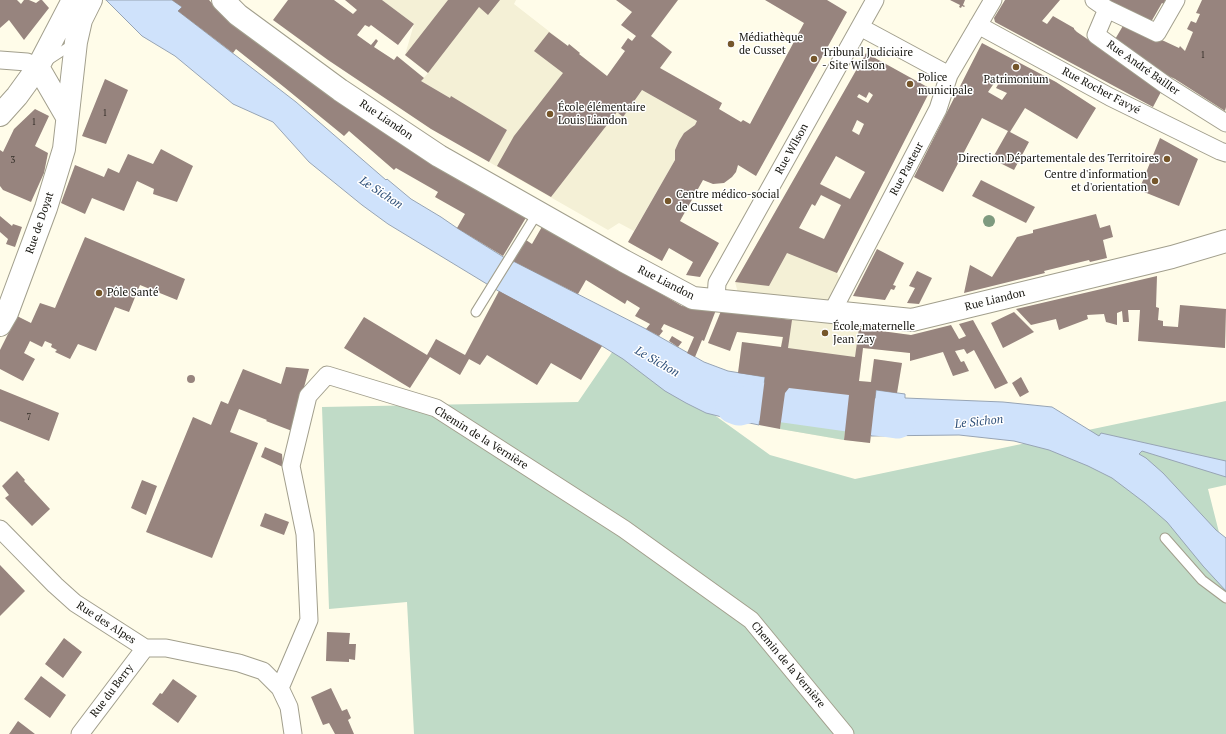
<!DOCTYPE html>
<html>
<head>
<meta charset="utf-8">
<style>
	body { margin:0 }
	canvas { display:block; background:#fffce9 }
</style>
</head>
<body>
<canvas width="1226" height="734"></canvas>
<script>
const ctx = document.querySelector('canvas').getContext('2d');
ctx.lineJoin = 'round';
function paint(path, color) { ctx.fillStyle = color; ctx.fill(path, 'evenodd'); }
const poly = rows => new Path2D(rows.map(r => 'M' + r).join(''));
function strokePath(path, color, width, dash) { ctx.strokeStyle = color; ctx.lineWidth = width; ctx.lineCap = dash ? 'butt' : 'round'; ctx.setLineDash(dash || []); ctx.stroke(path); }
function write(font, color, halo, rows, align = 'center') {
  ctx.font = font + ' "PT Serif",serif'; ctx.lineWidth = 3; ctx.setLineDash([]); ctx.textBaseline = 'middle'; ctx.strokeStyle = halo; ctx.fillStyle = color; for (const [text, x, y, turn = 0] of rows) {
    ctx.save(); ctx.translate(x, y); ctx.rotate((+turn || 0) * Math.PI / 180); ctx.textAlign = isNaN(turn) ? turn : align; if (halo) ctx.strokeText(text, 0, 0); ctx.fillText(text, 0, 0); ctx.restore();
  }
}
paint(poly([
	[382,0,516,0,514,4,568,46,569,44,580,53,579,54,607,76,593,94,642,90,697,121,695,125,684,133,679,141,675,150,675,160,634,231,619,223,608,230,489,162,507,130,451,97,450,98,421,81,428,73,405,55,414,24],
	[766,228,844,259,837,273,859,328,911,335,910,353,863,348,859,381,870,382,874,359,902,363,897,393,876,390,870,443,844,440,780,429,738,373,742,342,781,347,782,337,737,332,744,314,735,282]
]), '#f4f0d6');
paint(poly([
	[617,345,770,455,855,479,1226,401,1226,485,1208,489,1226,560,1226,734,414,734,407,602,329,609,322,407,578,402],
	[789,388,849,395,844,440,780,429,785,393]
]), '#c0dbc7');
const water = poly([
	[106,0,172,0,182,7,178,11,296,102,386,180,387,179,411,199,441,217,457,228,513,263,513,261,646,329,704,362,728,371,765,377,759,425,730,419,706,413,686,403,665,391,623,359,602,346,505,295,388,224,362,205,309,162,273,122,233,104,175,56,142,36,106,0],
	[876,390,905,394,905,398,1003,402,1052,407,1099,436,1101,433,1226,461,1226,477,1142,451,1139,454,1146,458,1163,473,1216,530,1226,538,1226,591,1203,566,1167,522,1145,503,1112,478,1088,466,1049,450,1014,441,959,435,871,436,876,390]
]);
paint(water, '#cfe2fb');
strokePath(water, '#97a4b4', 1);
strokePath(poly([
	[734,405,739,407,762,401,897,420]
]), '#cfe2fb', 37);
paint(poly([
	[0,0,17,0,21,4,24,0,29,0,36,3,40,0,42,0,49,8,24,40,9,20,0,28],
	[172,0,209,0,228,20,527,216,503,256,457,228,465,214,435,197,438,192,396,168,394,170,349,131,344,136,284,87,236,49,233,53,178,11,182,7],
	[288,0,334,0,353,14,357,10,345,0,382,0,414,24,398,45,371,25,369,27,365,25,357,35,371,45,376,39,378,41,374,47,394,60,397,56,424,78,421,81,450,98,451,96,507,130,489,162,431,129,328,60,273,20],
	[448,0,500,0,488,15,479,7,428,73,405,55],
	[616,0,678,0,651,36,672,52,660,68,722,103,719,109,741,122,743,120,750,124,804,23,765,0,827,0,847,12,756,176,738,165,736,172,732,177,724,183,713,184,703,180,680,221,719,243,700,277,686,275,693,262,669,248,662,261,628,242,675,160,675,150,679,141,684,133,695,125,697,121,642,90,623,117,617,112,551,197,497,166,514,136,563,73,534,51,549,32,568,46,569,44,580,53,579,54,607,76,625,51,621,48,628,38,632,41,636,36,621,25,632,12],
	[950,0,965,0,963,5,965,6,964,7,962,6,961,8,959,7,960,5],
	[1005,0,1060,0,1042,21,1047,24,1053,16,1074,28,1074,29,1077,32,1162,90,1153,107,995,22,994,18],
	[1106,0,1170,0,1167,6,1162,3,1151,22],
	[1202,0,1226,0,1226,107,1225,111,1175,79,1158,71,1114,41,1127,19,1149,34,1179,48,1180,46,1185,51,1193,32,1187,29,1191,21,1196,23,1200,14,1196,13],
	[982,43,1056,82,1096,108,1077,139,1025,108,1010,132,1029,142,1014,170,992,159,1008,131,982,118,943,192,914,177],
	[999,76,1002,78,996,88,1007,93,1002,100,988,92],
	[866,53,931,89,837,273,787,253,769,286,735,282],
	[869,92,873,95,868,103,857,97,859,94,866,98],
	[857,120,864,124,859,135,852,131],
	[836,156,865,172,850,199,820,184],
	[821,195,841,205,824,239,799,228,812,204,815,206],
	[105,79,128,90,106,144,82,136],
	[35,109,49,116,35,146,48,153,44,173,31,202,3,190,0,186,0,150,3,152,14,129],
	[1160,138,1198,159,1179,206,1139,190],
	[161,149,193,166,177,202,153,194,154,189,137,181,124,211,92,198,85,214,61,203,75,165,104,177,108,168,119,173,128,154,153,164],
	[981,180,1035,207,1026,223,972,196],
	[1096,214,1100,228,1110,225,1113,237,1103,240,1107,258,1090,262,1089,260,1044,271,1045,273,964,293,970,265,992,277,1017,237,1033,233,1033,230],
	[0,216,12,226,13,224,22,227,15,247,6,244,8,239,0,232],
	[543,225,682,306,716,310,704,341,702,340,695,357,687,353,694,337,664,324,661,329,663,331,659,336,646,329,650,324,635,316,640,308,627,300,625,304,586,280,578,294,513,261,526,240,532,244],
	[85,237,185,279,177,300,140,285,129,312,115,307,96,351,78,344,70,359,55,352,57,350,51,347,52,344,45,341,42,347,30,341,24,353,35,359,23,381,0,369,0,350,17,316,31,323,40,303,55,308],
	[877,249,904,263,893,285,896,286,894,290,891,289,885,300,853,296],
	[917,271,932,278,919,304,907,303,915,288,909,286],
	[1157,276,1156,307,1159,308,1158,320,1163,321,1163,326,1178,327,1180,305,1226,309,1225,348,1138,341,1140,310,1128,310,1129,322,1123,322,1122,311,1117,313,1117,325,1106,322,1104,314,1087,315,1088,319,1059,330,1056,319,1031,325,1016,309],
	[499,291,602,346,581,380,551,363,537,385,487,355,480,365,469,359,460,375,430,357,410,388,344,348,364,317,427,355,436,339,465,355],
	[721,311,792,320,788,348,855,357,859,328,911,335,951,325,959,339,966,336,959,324,973,320,1008,383,995,389,974,350,967,354,964,349,955,351,961,362,964,361,969,371,953,376,943,352,910,361,910,353,863,348,859,381,871,382,874,359,902,363,897,393,876,390,870,443,844,440,849,395,789,388,785,393,780,429,759,425,765,377,738,373,742,342,781,347,783,337,737,332,730,351,708,343],
	[1014,312,1034,332,1003,348,991,323],
	[672,336,682,342,678,347,669,341],
	[286,367,309,369,292,431,266,421,267,420,239,409,230,432,258,443,212,558,146,532,193,417,211,425,221,401,228,404,243,369,281,384],
	'187 379a4 4 0 1 1 8 0a4 4 0 1 1-8 0Z',
	[1021,377,1029,392,1020,397,1012,383],
	[0,389,59,413,49,441,0,421],
	[265,447,282,454,283,467,261,457],
	[17,471,25,480,24,481,50,509,32,526,5,498,9,495,2,486],
	[142,480,157,486,146,515,131,508],
	[265,513,289,522,284,535,260,526],
	[0,565,25,591,0,616],
	[327,632,350,633,349,644,356,644,355,660,349,659,349,662,326,661],
	[64,638,82,652,63,678,45,664],
	[41,676,66,695,50,718,24,699],
	[173,679,197,696,178,723,152,704,160,693,162,694],
	[331,688,342,711,347,709,351,718,348,720,354,734,335,734,329,723,323,725,311,697],
	[18,721,35,734,9,734]
]), '#97847e');
const lane = poly([
	[47,61,73,44],
	[476,312,538,212],
	[1165,538,1202,580,1226,598]
]);
const street = poly([
	[1094,0,1107,9,1096,35,1167,86,1226,123],
	[1107,9,1157,33,1176,0],
	[978,25,1110,97,1220,151,1226,153],
	[860,27,949,75],
	[0,60,27,62,38,67],
	[716,300,717,283,875,0],
	[832,312,938,109,949,75,993,0],
	[0,529,55,585,75,603,145,648,166,648,239,663,263,671,280,688,289,707,293,734],
	[280,688,309,620,305,534,291,466,308,396,327,375,436,408,624,529,751,620,845,734],
	[80,734,145,648]
]);
const secondary = poly([
	[223,0,238,15,340,90,439,156,624,261,693,298,912,320,1172,257,1226,241],
	[38,67,67,117],
	[0,115,17,96,38,67,73,0],
	[0,325,7,313,46,208,64,149,76,42,81,20,91,0]
]);
strokePath(lane, '#a29f8d', 11);
strokePath(street, '#a29f8d', 19);
strokePath(secondary, '#a29f8d', 24);
strokePath(lane, '#fff', 9);
strokePath(street, '#fff', 17);
strokePath(secondary, '#fff', 22);
ctx.fillStyle = '#7e9a7f';
for (const [x, y] of [
	[989,221]
]) { ctx.beginPath(); ctx.arc(x, y, 6, 0, 2 * Math.PI); ctx.fill(); }
for (const [x, y, r, color] of [
	[731,44,4,"#75562b"],
	[814,59,4,"#75562b"],
	[1016,67,4,"#75562b"],
	[910,84,4,"#75562b"],
	[550,114,4,"#75562b"],
	[1167,159,4,"#75562b"],
	[1155,181,4,"#75562b"],
	[668,201,4,"#75562b"],
	[99,293,4,"#75562b"],
	[825,333,4,"#75562b"]
]) { const dot = new Path2D(); dot.arc(x, y, r, 0, 2 * Math.PI); ctx.fillStyle = color; ctx.fill(dot); strokePath(dot, '#fff', 1.5); }
write('9px', '#352f29', null, [
	["1",1203,55],
	["1",105,113],
	["1",34,122],
	["3",13,160],
	["7",29,417]
]);
write('11px', '#14130d', '#fff', [
	["Médiathèque",739,38],
	["de Cusset",739,51],
	["Tribunal Judiciaire",822,53],
	["- Site Wilson",822,66],
	["Police",918,78],
	["municipale",918,91],
	["Patrimonium",1016,80,"center"],
	["École élémentaire",558,108],
	["Louis Liandon",558,121],
	["Direction Départementale des Territoires",1159,159,"right"],
	["Centre d'information",1147,175,"right"],
	["et d'orientation",1147,188,"right"],
	["Centre médico-social",676,195],
	["de Cusset",676,208],
	["Pôle Santé",107,293],
	["École maternelle",833,327],
	["Jean Zay",833,340]
], 'left');
write('11px', '#14130d', '#fff', [
	["Rue André Bailler",1143,68,35],
	["Rue Rocher Favyé",1101,91,28],
	["Rue Liandon",386,120,34],
	["Rue Wilson",792,149,-61],
	["Rue Pasteur",907,169,-62],
	["Rue de Doyat",40,223,-71],
	["Rue Liandon",666,283,27],
	["Rue Liandon",995,300,-14],
	["Chemin de la Vernière",481,438,32],
	["Rue des Alpes",106,623,33],
	["Chemin de la Vernière",788,665,50],
	["Rue du Berry",112,691,-53]
]);
write('italic 12px', '#2f5079', '#fff', [
	["Le Sichon",381,193,33],
	["Le Sichon",657,362,30],
	["Le Sichon",979,422,-6]
]);
</script>
</body>
</html>
